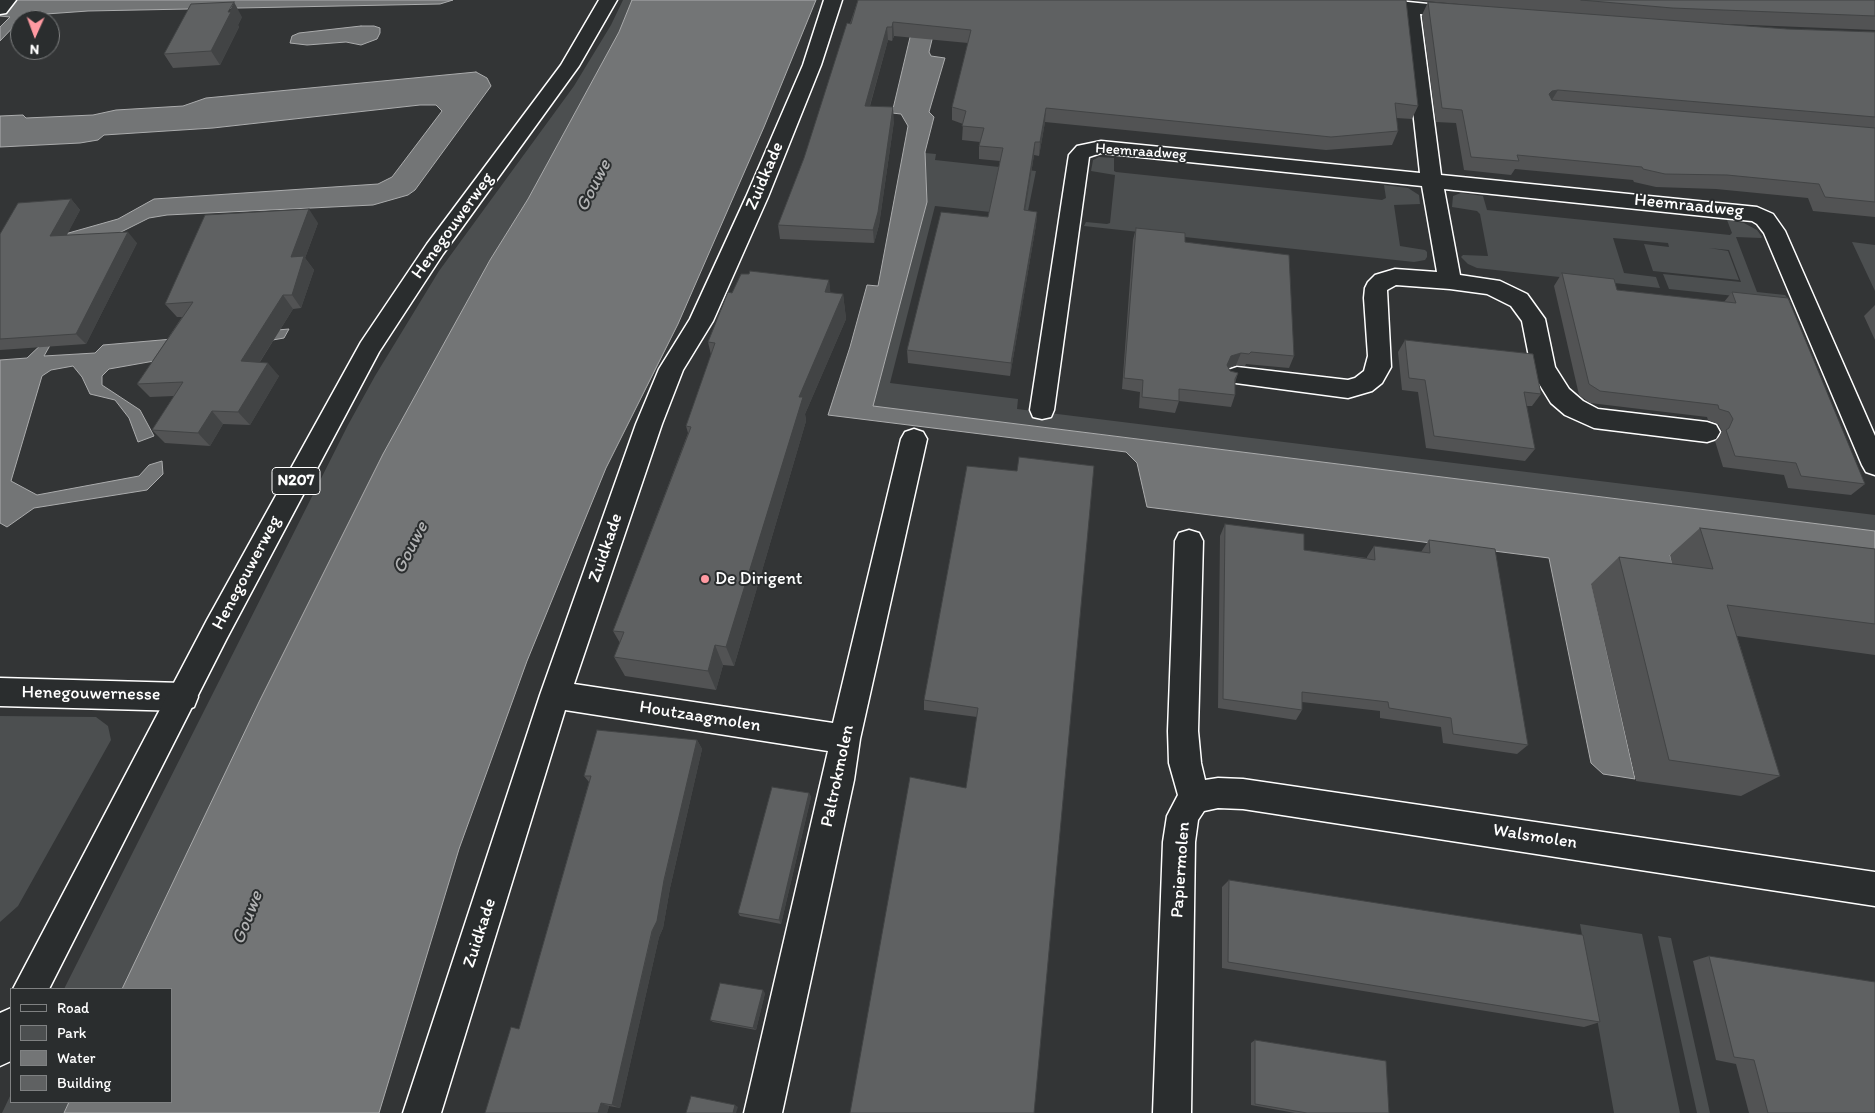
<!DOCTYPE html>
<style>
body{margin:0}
#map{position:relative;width:1875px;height:1113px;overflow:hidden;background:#333536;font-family:Itim,sans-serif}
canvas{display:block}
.legend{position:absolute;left:10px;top:988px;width:162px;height:115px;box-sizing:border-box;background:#2a2d2e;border:1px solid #7f8182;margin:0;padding:6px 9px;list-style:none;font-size:15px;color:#fff}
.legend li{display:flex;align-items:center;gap:10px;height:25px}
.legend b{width:25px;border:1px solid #7f8182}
.north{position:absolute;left:10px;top:10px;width:50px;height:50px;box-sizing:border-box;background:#2a2d2e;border:1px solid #7f8182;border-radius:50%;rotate:182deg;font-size:14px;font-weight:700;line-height:20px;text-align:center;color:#fff}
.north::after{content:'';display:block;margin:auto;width:18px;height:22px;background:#ff9aa2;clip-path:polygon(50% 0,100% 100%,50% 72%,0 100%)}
</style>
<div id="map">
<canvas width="1875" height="1113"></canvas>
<ul class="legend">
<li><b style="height:6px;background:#2a2d2e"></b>Road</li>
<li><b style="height:14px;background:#4c4f50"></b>Park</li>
<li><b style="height:14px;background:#737576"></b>Water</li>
<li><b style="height:14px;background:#5f6162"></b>Building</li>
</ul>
<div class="north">N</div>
</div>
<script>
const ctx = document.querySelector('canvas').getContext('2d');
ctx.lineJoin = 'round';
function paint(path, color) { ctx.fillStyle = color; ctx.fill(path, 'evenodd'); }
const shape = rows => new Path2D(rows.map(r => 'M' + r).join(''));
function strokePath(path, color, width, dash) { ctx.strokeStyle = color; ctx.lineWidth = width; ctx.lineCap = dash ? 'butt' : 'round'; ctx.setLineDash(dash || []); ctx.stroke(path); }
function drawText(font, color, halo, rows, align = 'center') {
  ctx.font = font + ' Itim,sans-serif'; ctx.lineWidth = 4; ctx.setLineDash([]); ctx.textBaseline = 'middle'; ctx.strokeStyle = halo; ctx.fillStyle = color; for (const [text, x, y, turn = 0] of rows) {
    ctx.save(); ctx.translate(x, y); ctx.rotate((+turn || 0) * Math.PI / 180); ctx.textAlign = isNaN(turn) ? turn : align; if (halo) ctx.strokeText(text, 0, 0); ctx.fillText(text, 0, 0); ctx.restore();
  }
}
paint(shape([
 [623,0,632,0,619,32,528,199,490,260,383,454,259,702,122,989,64,989,348,425,375,376,439,271,574,86,611,25],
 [925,153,936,154,935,160,1036,171,1027,216,935,206,890,383,1018,399,1017,409,1875,515,1875,531,873,406,927,202],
 [1099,157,1114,158,1114,171,1116,172,1382,200,1386,198,1384,185,1408,188,1419,195,1420,204,1394,205,1400,246,1425,250,1427,252,1427,257,1425,260,1414,262,1084,226,1086,222,1107,224,1110,223,1115,175,1091,171,1093,160],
 [1461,193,1483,196,1487,210,1730,235,1732,233,1727,220,1744,223,1757,230,1762,237,1761,238,1736,237,1757,292,1785,295,1791,302,1669,289,1663,274,1741,282,1729,250,1709,248,1728,251,1739,280,1653,271,1644,244,1669,247,1668,243,1613,238,1624,273,1656,277,1660,288,1477,268,1468,264,1461,257,1463,255,1488,256,1480,214,1477,211,1452,207,1453,196],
 [1852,242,1875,245,1875,291],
 [0,716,96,717,108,726,111,740,18,906,0,922],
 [1580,924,1642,934,1680,1113,1614,1113],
 [1658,936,1671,938,1710,1113,1697,1113],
 [11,1094,11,1102,69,1102,64,1113,2,1113]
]), '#4c4f50');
const water = shape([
 [0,0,453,0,440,4,88,11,32,15,22,18,0,41,0,27,10,17,0,16,0,0],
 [632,0,816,0,764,127,678,324,606,468,527,661,459,849,379,1113,64,1113,69,1102,171,1102,171,989,122,989,259,702,383,454,490,260,528,199,552,155,619,32,632,0],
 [936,23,929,52,931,56,945,58,929,112,934,117,925,152,927,202,873,406,1875,531,1875,581,1670,555,1681,596,1592,585,1635,779,1603,774,1591,763,1549,558,1147,507,1137,463,1126,452,828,415,850,347,867,285,878,286,908,126,901,114,892,113,912,29,936,23],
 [361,26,374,26,380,28,380,33,377,39,361,45,346,42,307,45,290,43,292,36,299,33,361,26],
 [476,72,487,78,491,86,415,190,408,195,373,205,167,215,149,218,115,235,106,246,44,356,95,353,103,345,289,329,284,338,109,369,102,376,102,385,140,410,154,436,138,442,129,418,115,400,90,394,82,377,73,366,51,370,42,376,11,481,37,495,139,476,149,465,162,461,163,474,147,490,34,508,7,527,0,523,0,360,27,358,46,340,58,248,65,234,118,219,154,199,378,184,392,177,442,111,436,105,420,105,213,128,104,135,98,140,80,143,0,147,0,116,23,115,26,118,93,115,116,110,183,106,206,98,476,72]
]);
paint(water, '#737576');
strokePath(water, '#abacad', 1);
const minor = shape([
 [0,0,16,0,6,13,0,14,0,0],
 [824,0,842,0,821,65,768,197,713,321,683,370,662,424,574,684,833,723,901,439,905,432,914,429,923,432,927,439,860,739,854,780,782,1113,744,1113,828,751,565,710,441,1113,403,1113,540,695,636,424,659,369,690,319,746,197,803,65,824,0],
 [1319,0,1388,0,1468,8,1471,12,1468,16,1462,17,1420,14,1441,175,1757,207,1773,214,1785,231,1875,436,1875,475,1866,472,1862,465,1764,233,1757,224,1752,221,1444,189,1460,275,1500,281,1527,294,1545,319,1555,367,1569,389,1583,401,1598,409,1707,422,1716,425,1720,432,1716,439,1707,442,1594,428,1565,415,1551,403,1538,382,1531,367,1522,321,1511,306,1487,294,1450,289,1396,285,1387,290,1391,367,1382,383,1372,391,1348,398,1228,382,1225,376,1228,370,1237,367,1348,380,1355,378,1364,371,1368,356,1364,298,1365,288,1368,282,1375,275,1395,269,1437,272,1422,186,1101,153,1089,157,1054,410,1051,417,1042,419,1033,417,1030,410,1068,161,1069,155,1077,146,1101,141,1420,173,1402,12,1328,5,1322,4,1319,0],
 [1189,530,1199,533,1203,541,1198,731,1201,763,1205,780,1218,778,1243,779,1875,872,1875,906,1243,809,1218,808,1204,811,1198,820,1195,842,1191,1113,1153,1113,1163,842,1167,816,1178,795,1169,763,1168,731,1175,541,1179,533,1189,530],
 [0,678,183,683,194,687,198,697,194,707,183,711,0,706,0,678]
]);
const primary = shape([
 [599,0,617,0,579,66,443,254,379,352,227,638,49,989,13,989,207,620,361,342,427,244,561,65,599,0],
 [11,1008,11,1061,0,1066,0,1013,11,1008]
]);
strokePath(minor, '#fff', 3);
strokePath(primary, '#fff', 3);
paint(minor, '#2a2d2e');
paint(primary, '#2a2d2e');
paint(shape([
 [858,0,1418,106,1412,119,1396,118,1398,131,1392,145,1326,150,1045,122,1039,156,1034,155,1025,211,1037,212,1036,225,1010,376,908,363,907,350,988,217,1000,161,979,159,979,146,980,142,962,140,963,124,952,120,952,107,968,43,894,36,892,41,888,40,870,106,894,121,879,225,874,243,780,239,778,225,804,158],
 [1414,0,1875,0,1875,30,1700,23,1787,29,1875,32,1875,217,1813,211,1808,198,1716,189,1656,187,1634,182,1633,180,1515,169,1511,175,1464,170,1456,123,1436,122,1422,15,1428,2,1491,7],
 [242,17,238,25,239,27,220,65,173,68,164,54],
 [71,199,80,210,66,236,137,243,86,344,0,350,0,234],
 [318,223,305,258,314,270,301,308,293,309,260,362,279,376,250,425,223,424,210,446,165,443,152,430,174,396,150,397,137,384,182,317,177,317,165,304],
 [1136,228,1185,242,1294,356,1289,368,1246,364,1245,366,1236,365,1229,368,1230,371,1238,373,1235,383,1235,395,1231,407,1179,401,1175,413,1139,408,1140,392,1122,389,1133,240],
 [1562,273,1617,290,1724,302,1732,292,1865,484,1851,495,1788,488,1784,475,1723,467,1715,441,1719,437,1722,431,1718,424,1708,420,1707,417,1590,403,1579,395,1554,286],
 [829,280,830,293,843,294,846,319,805,414,806,421,734,666,723,665,716,690,625,676,614,657,620,643,613,631,688,433,686,426,711,355,708,342,732,293],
 [1875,305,1875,340,1864,316],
 [1405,340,1541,394,1532,406,1526,406,1535,449,1525,461,1426,448,1418,392,1402,390,1398,352],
 [967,466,1034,1113,966,788,977,717,924,710,924,700],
 [1225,524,1304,550,1367,558,1367,557,1374,546,1421,552,1429,540,1528,745,1517,754,1443,743,1441,727,1380,718,1380,711,1302,702,1302,710,1296,720,1218,708,1220,536],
 [1700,528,1875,549,1875,655,1737,636,1780,776,1741,796,1636,781,1591,584,1619,557,1672,564,1670,555],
 [697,740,702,749,670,888,663,928,659,937,620,1108,609,1106,607,1113,485,1113,519,1029,589,782,584,776],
 [809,793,811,797,781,924,740,916,738,913],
 [1229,880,1600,1022,1584,1027,1222,968,1222,887],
 [1709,956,1875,1113,1749,1113,1736,1064,1716,1060,1693,961],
 [765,993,756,1030,713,1022,710,1020],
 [1255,1040,1389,1113,1295,1113,1251,1105,1251,1043]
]), '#525354');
paint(shape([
 [234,2,242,17,238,25,239,27,220,65,211,51],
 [893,22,894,36,892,41,892,27],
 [887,27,888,40,866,119,865,106],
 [1558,90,1550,103,1549,94,1552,91],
 [893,107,894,121,879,225,874,243,873,230],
 [1046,108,1045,122,1039,156,1040,142],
 [1035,142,1034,155,1023,224,1024,210],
 [71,199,80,210,60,248,50,236],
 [309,209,318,223,305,258,314,270,301,308,292,295,291,257],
 [1037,212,1036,225,1010,376,1011,363],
 [128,232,137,243,86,344,76,334],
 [829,280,832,305,825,292],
 [843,294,846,319,805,414,806,421,734,666,726,647,799,397],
 [283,295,293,309,252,374,241,361],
 [1241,353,1236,365,1227,368,1227,365,1231,356],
 [268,363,279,376,250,425,238,412],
 [212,411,223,424,210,446,198,433],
 [715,645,723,665,716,690,708,671],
 [697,740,702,749,670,888,663,928,659,937,620,1108,612,1105],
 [809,793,811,797,781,924,779,920],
 [763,990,765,993,756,1030,753,1028],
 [601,1103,609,1106,607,1113,598,1113],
 [735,1105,738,1107,736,1113,733,1113]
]), '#424445');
const building = shape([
 [858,0,1406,0,1418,106,1395,103,1398,131,1331,137,1046,108,1040,142,1035,142,1024,210,1037,212,1011,363,907,350,941,212,988,217,1003,148,979,146,984,128,962,126,966,111,952,107,971,30,893,22,892,27,887,27,865,106,893,107,878,212,873,230,778,225,804,158,847,23,851,24,858,0],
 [1581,0,1875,0,1875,16,1672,8,1581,0],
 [234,2,228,12,231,12,211,51,164,54,191,4,234,2],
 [1428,2,1787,29,1875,32,1875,117,1558,90,1552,91,1549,94,1552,100,1875,128,1875,202,1825,197,1819,184,1727,175,1665,174,1643,169,1642,167,1517,155,1519,161,1471,157,1462,110,1442,108,1428,2],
 [71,199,50,236,128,232,76,334,0,339,0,234,18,203,71,199],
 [309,209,291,257,304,256,292,295,283,295,241,361,268,363,238,412,212,411,198,433,152,430,183,382,137,384,193,302,165,304,205,215,309,209],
 [1136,228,1185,233,1185,242,1289,255,1294,356,1251,352,1249,354,1241,353,1231,356,1227,365,1230,371,1238,373,1235,379,1235,395,1179,389,1179,401,1142,397,1143,380,1124,378,1136,228],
 [750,271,829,280,825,292,843,294,799,397,803,397,726,647,715,645,708,671,614,657,624,632,613,631,691,427,686,426,715,343,708,342,728,292,732,293,741,274,749,274,750,271],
 [1562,273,1614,279,1617,290,1736,303,1732,292,1788,298,1865,484,1801,476,1796,463,1735,456,1726,430,1729,428,1733,419,1729,412,1719,409,1718,405,1600,391,1589,384,1562,273],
 [1405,340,1533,354,1541,394,1524,392,1535,449,1434,436,1425,380,1409,378,1405,340],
 [1019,457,1094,466,1034,1113,850,1113,910,777,966,788,978,708,924,700,967,466,1017,471,1019,457],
 [1225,524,1304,534,1304,550,1375,560,1374,546,1430,553,1429,540,1495,549,1528,745,1453,734,1451,718,1389,708,1388,702,1302,692,1302,710,1223,699,1225,524],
 [1700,528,1875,549,1875,624,1727,605,1780,776,1669,760,1619,557,1713,569,1700,528],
 [597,730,697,740,664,880,657,921,652,931,612,1105,601,1103,598,1113,485,1113,511,1027,519,1029,591,776,584,776,597,730],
 [772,787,809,793,779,920,738,913,772,787],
 [1229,880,1583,935,1600,1022,1228,962,1229,880],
 [1709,956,1875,982,1875,1113,1768,1113,1754,1060,1734,1057,1709,956],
 [720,983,763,990,753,1028,710,1020,720,983],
 [1255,1040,1386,1061,1389,1113,1307,1113,1255,1104,1255,1040],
 [691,1096,735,1105,733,1113,686,1113,691,1096]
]);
paint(building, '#5f6162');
strokePath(building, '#424445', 1);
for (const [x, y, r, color] of [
 [705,579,5,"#ff9aa2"]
]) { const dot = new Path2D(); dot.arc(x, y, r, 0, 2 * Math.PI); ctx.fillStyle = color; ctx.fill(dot); strokePath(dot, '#2a2d2e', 2); }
drawText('15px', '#fff', '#2a2d2e', [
 ["Heemraadweg",1141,152,4]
]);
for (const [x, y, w] of [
 [296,481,48]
]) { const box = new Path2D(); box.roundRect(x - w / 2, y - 13.5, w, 27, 4); ctx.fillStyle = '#2a2d2e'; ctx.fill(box); strokePath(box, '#fff', 1); }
drawText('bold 16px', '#fff', null, [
 ["N207",296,481]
]);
drawText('18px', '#fff', '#2a2d2e', [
 ["Zuidkade",765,176,-67],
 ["Heemraadweg",1689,206,6],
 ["Henegouwerweg",453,226,-54],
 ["Zuidkade",606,548,-71],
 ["Henegouwerweg",247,573,-62],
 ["Henegouwernesse",91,694,1],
 ["Houtzaagmolen",700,717,9],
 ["Paltrokmolen",838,776,-78],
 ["Walsmolen",1535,837,9],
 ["Papiermolen",1181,870,-86],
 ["Zuidkade",480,933,-72]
]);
drawText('18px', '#fff', '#2a2d2e', [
 ["De Dirigent",715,579]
], 'left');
drawText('italic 19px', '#b2b3b4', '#2a2d2e', [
 ["Gouwe",594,186,-63],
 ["Gouwe",411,548,-63],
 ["Gouwe",248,918,-69]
]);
</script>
